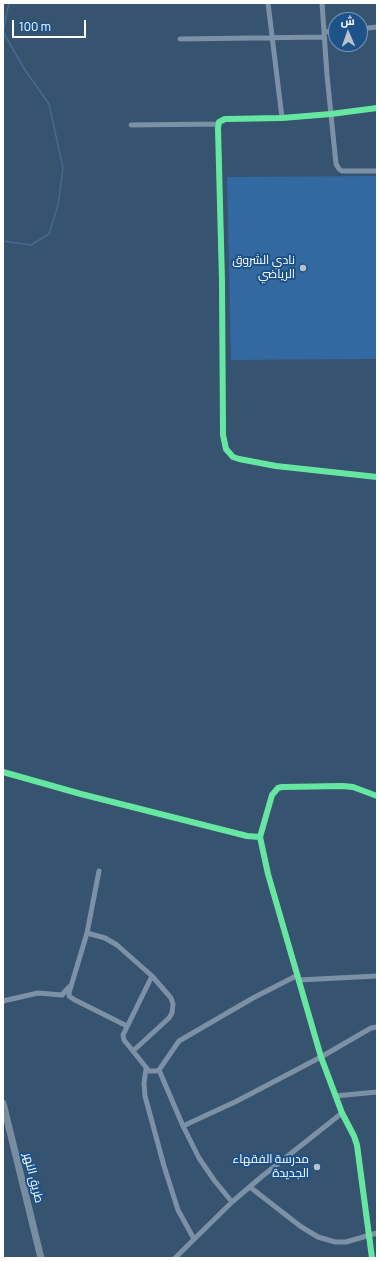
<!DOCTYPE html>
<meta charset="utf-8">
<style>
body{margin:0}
#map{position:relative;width:380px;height:1261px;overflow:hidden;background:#365370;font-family:Manrope,Cairo,sans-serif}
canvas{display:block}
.frame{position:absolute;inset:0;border:4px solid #fff;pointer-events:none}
.north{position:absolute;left:328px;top:12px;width:40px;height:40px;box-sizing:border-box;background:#1e5389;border:1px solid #7898b8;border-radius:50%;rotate:358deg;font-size:11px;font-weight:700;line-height:16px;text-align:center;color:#fff}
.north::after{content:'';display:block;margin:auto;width:14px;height:18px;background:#b9c3cd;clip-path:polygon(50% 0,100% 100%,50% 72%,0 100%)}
.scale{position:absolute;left:12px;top:20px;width:74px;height:18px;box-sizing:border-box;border:2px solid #fff;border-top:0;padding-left:5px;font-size:12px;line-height:14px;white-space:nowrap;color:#fff;-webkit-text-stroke:3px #1e5389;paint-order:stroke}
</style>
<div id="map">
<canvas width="380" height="1261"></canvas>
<div class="frame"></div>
<div class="north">ش</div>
<div class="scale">100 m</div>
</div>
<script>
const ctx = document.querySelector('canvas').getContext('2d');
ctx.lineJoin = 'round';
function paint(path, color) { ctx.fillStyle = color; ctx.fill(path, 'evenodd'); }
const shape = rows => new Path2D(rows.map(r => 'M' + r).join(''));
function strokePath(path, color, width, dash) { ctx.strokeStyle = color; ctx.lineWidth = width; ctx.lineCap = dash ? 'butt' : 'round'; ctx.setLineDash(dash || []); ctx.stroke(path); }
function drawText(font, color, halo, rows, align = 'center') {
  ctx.font = font + ' Manrope,Cairo,sans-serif'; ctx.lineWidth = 4; ctx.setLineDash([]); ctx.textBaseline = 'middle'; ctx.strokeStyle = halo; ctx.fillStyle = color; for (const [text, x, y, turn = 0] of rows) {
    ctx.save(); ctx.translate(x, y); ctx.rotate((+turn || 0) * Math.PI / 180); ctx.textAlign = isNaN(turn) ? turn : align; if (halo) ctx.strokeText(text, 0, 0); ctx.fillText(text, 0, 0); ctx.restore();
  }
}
paint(shape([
 [377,176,377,359,231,360,227,177]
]), '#3269a0');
strokePath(shape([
 [3,31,9,3],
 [3,32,25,70,49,104,63,168,58,205,49,234,31,245,3,241]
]), '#456b91', 1.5);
strokePath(shape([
 [268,3,282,118],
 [322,3,327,75,336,164,339,169,342,171,377,171],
 [360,29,377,27],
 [324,32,336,31],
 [180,39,324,37],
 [377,108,331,114,282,118,225,119,219,122,218,128,222,281,223,435,226,449,233,457,239,459,276,466,377,477],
 [131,125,218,124],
 [3,772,81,794,247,836,260,837,272,795,278,788,282,787,343,786,353,787,377,796],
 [260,837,268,874,321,1057,342,1113,354,1136,357,1145,372,1258],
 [99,871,87,933,69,993,69,996,75,1000,127,1026],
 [87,933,105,938,117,945,152,976,123,1035,124,1040,149,1071,156,1071,159,1070,179,1041,253,998,298,975],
 [299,980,377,976],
 [3,1001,38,993,62,995,69,987],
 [133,1051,169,1018,172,1013,173,1004,171,998,152,976],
 [146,1069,144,1083,145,1096,164,1166,178,1210,194,1239],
 [159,1070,183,1126,199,1158,214,1180,232,1202],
 [335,1096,377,1092],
 [183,1126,237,1101,321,1057,371,1028,377,1027],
 [250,1187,300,1226,318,1237,335,1242,346,1242,377,1233],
 [175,1258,232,1202,260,1178,342,1113]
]), '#7d91a6', 5);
strokePath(shape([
 [3,1103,41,1258]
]), '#798da1', 7);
strokePath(shape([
 [377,108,331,114,282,118,225,119,219,122,218,128,222,281,223,435,226,449,233,457,239,459,276,466,377,477],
 [3,772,81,794,247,836,260,837,272,795,278,788,282,787,343,786,353,787,377,796],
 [260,837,268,874,321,1057,342,1113,354,1136,357,1145,372,1258]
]), '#66e7a1', 6);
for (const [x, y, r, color] of [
 [303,268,4,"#b9c3cd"],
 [317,1167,4,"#b9c3cd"]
]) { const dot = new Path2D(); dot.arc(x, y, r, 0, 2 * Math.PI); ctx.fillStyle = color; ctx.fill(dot); strokePath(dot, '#1e5389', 1.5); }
drawText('12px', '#fff', '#1e5389', [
 ["نادي الشروق",295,261],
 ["الرياضي",295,275],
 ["مدرسة الفقهاء",309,1160],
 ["الجديدة",309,1174]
], 'right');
drawText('12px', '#fff', '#1e5389', [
 ["طريق النهر",33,1178,76]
]);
</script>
